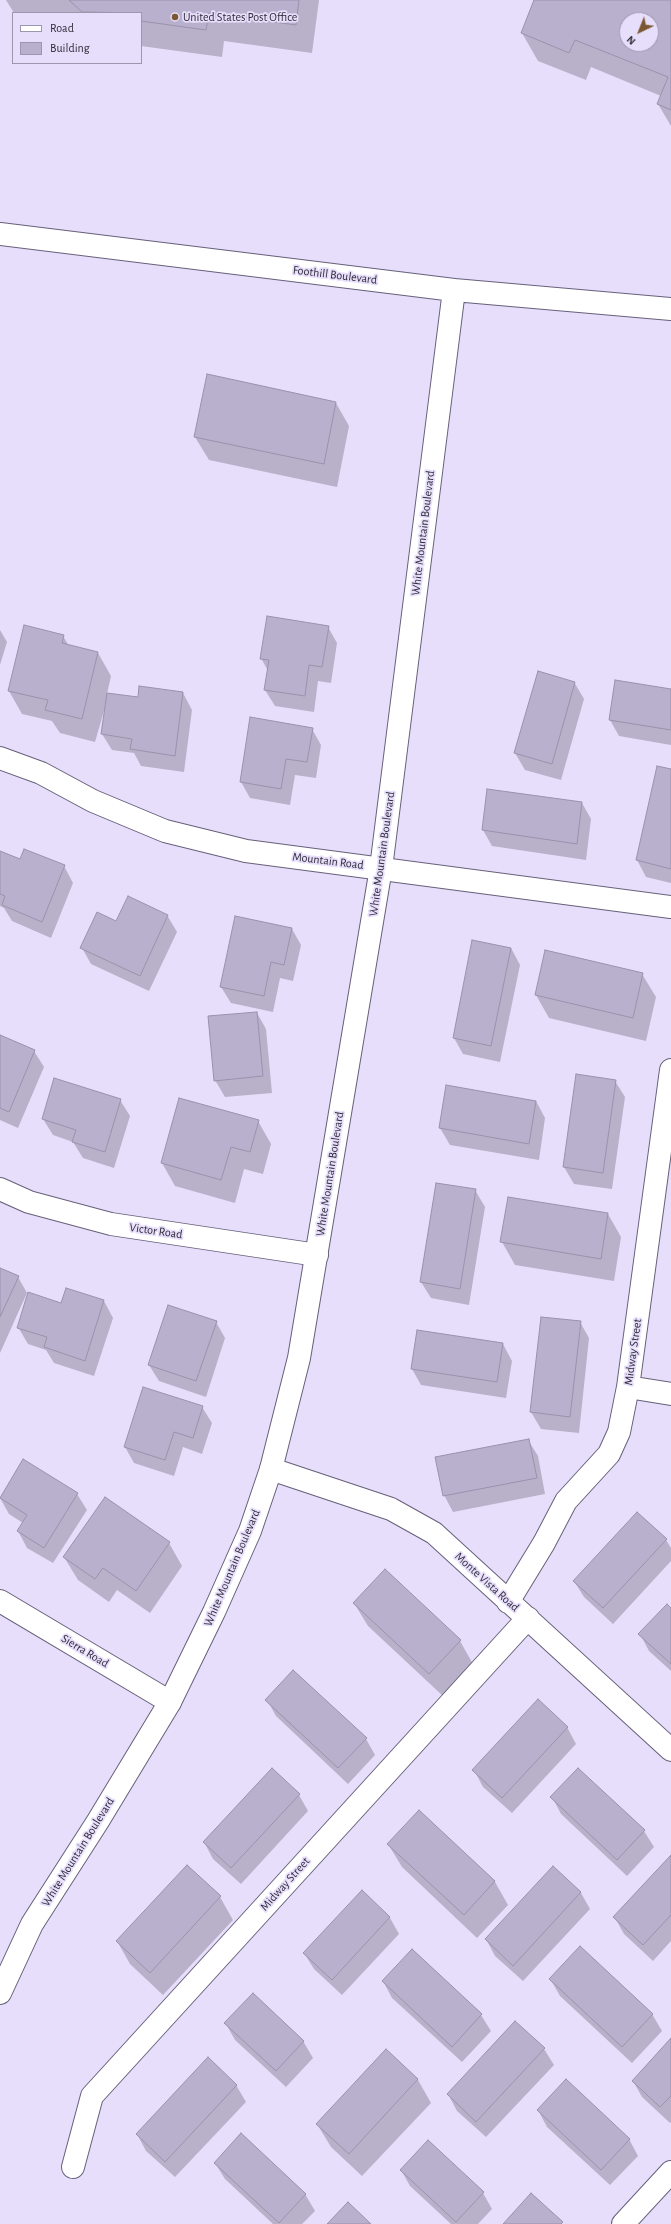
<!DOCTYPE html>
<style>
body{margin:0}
#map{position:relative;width:671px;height:2224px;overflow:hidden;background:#e7defc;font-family:"Alegreya Sans",sans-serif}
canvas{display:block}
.legend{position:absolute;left:12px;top:12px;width:130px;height:52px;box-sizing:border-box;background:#e7defc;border:1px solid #9d97ad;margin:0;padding:5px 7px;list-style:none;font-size:12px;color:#2f2c37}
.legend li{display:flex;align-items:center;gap:8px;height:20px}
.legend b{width:20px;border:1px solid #9d97ad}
.north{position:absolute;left:619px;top:12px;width:40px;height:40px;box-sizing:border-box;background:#e7defc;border:1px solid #9d97ad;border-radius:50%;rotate:223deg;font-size:11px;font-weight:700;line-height:16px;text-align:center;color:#2f2c37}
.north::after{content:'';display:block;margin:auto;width:14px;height:18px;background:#7a5730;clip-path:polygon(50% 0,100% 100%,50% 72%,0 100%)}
</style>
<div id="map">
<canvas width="671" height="2224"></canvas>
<ul class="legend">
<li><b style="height:5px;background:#fff"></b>Road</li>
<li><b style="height:11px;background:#b8b0cc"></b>Building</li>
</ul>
<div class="north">N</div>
</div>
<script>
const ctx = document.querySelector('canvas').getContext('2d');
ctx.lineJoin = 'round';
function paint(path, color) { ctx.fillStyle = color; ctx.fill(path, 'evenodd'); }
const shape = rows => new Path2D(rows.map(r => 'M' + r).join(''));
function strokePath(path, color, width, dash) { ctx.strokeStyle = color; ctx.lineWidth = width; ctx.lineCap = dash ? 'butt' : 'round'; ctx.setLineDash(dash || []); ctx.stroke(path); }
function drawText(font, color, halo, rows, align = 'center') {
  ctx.font = font + ' "Alegreya Sans",sans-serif'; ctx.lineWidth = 3.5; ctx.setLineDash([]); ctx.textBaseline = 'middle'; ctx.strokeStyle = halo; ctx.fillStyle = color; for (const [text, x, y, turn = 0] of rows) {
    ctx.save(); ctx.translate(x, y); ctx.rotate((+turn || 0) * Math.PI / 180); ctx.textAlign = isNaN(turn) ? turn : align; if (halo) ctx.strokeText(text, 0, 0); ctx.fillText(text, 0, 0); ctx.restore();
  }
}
paint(shape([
 [6,0,319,0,312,53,224,41,222,57,141,46,141,13,14,13],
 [536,0,671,0,671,126,658,104,661,96,591,67,586,80,538,61,522,33],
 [627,20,651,20,651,44,627,44],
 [336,403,349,426,337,487,209,460,195,437],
 [328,627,337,643,331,683,318,681,314,712,275,706,265,690,268,671,261,658],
 [0,630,7,642,0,665],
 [63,636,69,646,98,653,111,676,107,694,139,698,183,693,192,710,184,772,141,766,134,753,112,750,102,734,108,697,95,742,60,733,52,721,22,714,9,691],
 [574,682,584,699,561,780,525,770,515,753],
 [671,690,671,745,619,736,610,720],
 [312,729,321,745,316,778,295,775,290,805,250,798,241,782],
 [658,768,671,771,671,883,646,877,637,860],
 [582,803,591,819,586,860,492,846,483,830],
 [0,852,21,860,64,866,73,883,51,938,12,921,4,908,0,906],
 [167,915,177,932,149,991,91,964,82,948],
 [292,929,301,945,293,981,280,978,273,1012,231,1003,221,987],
 [511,948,520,965,500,1062,463,1054,454,1038],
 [546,951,642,974,656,997,646,1041,549,1018,536,995],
 [257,1013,266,1029,272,1093,225,1097,215,1080],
 [0,1036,34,1051,44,1067,18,1128,0,1120],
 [577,1076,615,1081,625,1097,612,1189,574,1184,564,1167],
 [447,1086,536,1101,545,1118,539,1160,450,1145,440,1128],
 [120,1100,130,1116,114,1168,83,1158,73,1142,53,1135,43,1119],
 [258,1121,271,1144,263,1174,244,1169,235,1203,175,1186,162,1163],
 [475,1190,485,1207,469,1305,431,1298,421,1282],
 [608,1214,621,1237,614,1281,515,1265,502,1242],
 [0,1269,18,1277,27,1293,0,1353],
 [67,1289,104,1301,113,1318,94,1376,54,1363,46,1350,28,1344,18,1327,62,1304],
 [216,1322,225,1338,206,1397,159,1381,149,1365],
 [580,1322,589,1338,579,1433,541,1429,531,1412],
 [503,1344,512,1361,506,1398,421,1385,412,1369],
 [202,1407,212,1423,202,1454,183,1447,174,1476,134,1463,125,1447],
 [528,1440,538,1456,545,1494,453,1512,444,1495],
 [23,1460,77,1494,87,1510,53,1563,27,1548,18,1531,23,1523,9,1514,0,1498],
 [638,1513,666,1540,671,1548,671,1561,613,1624,584,1597,574,1581],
 [169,1543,182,1566,150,1613,117,1590,109,1602,78,1580,64,1557],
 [354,1603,460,1641,473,1664,443,1696,368,1626],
 [671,1609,671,1671,649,1651,640,1634],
 [267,1700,366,1739,375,1755,348,1784,276,1716],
 [567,1727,576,1744,512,1813,483,1787,474,1770],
 [578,1769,644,1831,654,1847,627,1876,561,1814,552,1797],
 [299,1795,308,1811,241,1884,213,1859,204,1842],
 [419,1811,495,1882,508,1905,477,1938,402,1867,388,1844],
 [671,1857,671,1941,653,1961,624,1934,615,1918],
 [553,1867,581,1893,590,1909,523,1981,495,1956,486,1939],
 [362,1892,390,1918,399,1934,342,1995,314,1969,304,1953],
 [220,1897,233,1920,163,1995,130,1964,117,1941],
 [412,1950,481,2015,491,2031,462,2062,392,1998,383,1981],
 [551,1980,652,2014,662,2031,632,2063,560,1996],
 [515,2022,544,2049,554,2065,486,2137,457,2111,448,2094],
 [226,2024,303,2041,313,2058,286,2087,235,2040],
 [671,2040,671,2122,670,2123,642,2097,633,2081],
 [386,2050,418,2080,431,2103,362,2176,331,2147,317,2124],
 [236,2085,246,2102,175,2177,146,2151,137,2134],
 [538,2110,629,2139,638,2156,610,2185,547,2127],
 [215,2163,305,2194,315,2211,302,2224,273,2224,225,2179],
 [401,2170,483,2193,492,2209,478,2224,451,2224,410,2186]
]), '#0003');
const building = shape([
 [69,0,299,0,296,25,209,13,206,30,141,21,141,13,82,12,69,0],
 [534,0,671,0,671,110,657,104,668,77,575,40,569,53,521,33,534,0],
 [627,20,651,20,651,44,627,44,627,20],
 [207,374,336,402,324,464,194,437,207,374],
 [267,616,329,626,322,667,309,665,305,696,264,690,269,660,260,659,267,616],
 [24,625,64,635,62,643,98,652,82,719,45,710,48,700,8,691,24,625],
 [538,671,575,682,552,764,514,753,538,671],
 [615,680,671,689,671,730,609,720,615,680],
 [139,686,183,692,175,756,130,749,132,739,101,734,107,693,138,697,139,686],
 [250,717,313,728,307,762,286,759,281,789,240,782,250,717],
 [657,766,671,769,671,869,636,860,657,766],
 [487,789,582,802,577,844,482,830,487,789],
 [24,849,65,865,42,922,2,905,5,896,0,894,0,851,20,859,24,849],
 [128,896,168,915,140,976,80,948,97,912,116,921,128,896],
 [235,916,292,928,284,965,271,962,264,996,220,987,235,916],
 [472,940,511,948,491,1046,453,1038,472,940],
 [545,950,643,973,633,1018,535,995,545,950],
 [257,1012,263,1076,214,1081,208,1016,257,1012],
 [0,1035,35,1050,9,1112,0,1108,0,1035],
 [576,1074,616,1080,603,1173,563,1167,576,1074],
 [54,1078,121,1099,105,1152,72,1142,76,1130,42,1119,54,1078],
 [446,1085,536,1101,529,1144,439,1128,446,1085],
 [179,1098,259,1120,250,1152,231,1147,221,1180,161,1163,179,1098],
 [436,1183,476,1189,460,1289,420,1282,436,1183],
 [508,1197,608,1213,601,1259,500,1242,508,1197],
 [0,1268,19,1276,0,1317,0,1268],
 [66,1288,104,1300,85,1361,44,1347,47,1337,17,1328,28,1292,61,1303,66,1288],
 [168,1305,217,1321,196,1381,148,1365,168,1305],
 [541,1317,581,1321,570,1417,530,1412,541,1317],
 [417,1330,503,1343,497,1382,411,1369,417,1330],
 [143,1387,203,1406,193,1438,174,1432,165,1460,124,1447,143,1387],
 [529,1439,537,1478,443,1496,435,1457,529,1439],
 [23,1459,78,1493,44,1548,17,1531,27,1515,0,1498,23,1459],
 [105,1497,170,1542,136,1591,103,1568,95,1579,63,1557,105,1497],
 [637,1512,667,1539,603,1608,573,1581,637,1512],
 [385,1569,461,1640,429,1674,353,1603,385,1569],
 [667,1604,671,1608,671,1664,638,1634,667,1604],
 [293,1670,367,1738,338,1768,265,1700,293,1670],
 [538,1699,568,1727,502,1798,472,1770,538,1699],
 [272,1768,300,1794,231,1868,203,1842,272,1768],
 [578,1768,645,1830,617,1860,550,1797,578,1768],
 [419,1810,495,1881,464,1915,387,1844,419,1810],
 [671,1855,671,1915,643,1945,613,1917,671,1855],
 [187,1865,221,1896,150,1973,116,1941,187,1865],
 [553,1866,581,1892,513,1966,485,1939,553,1866],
 [362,1890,390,1917,332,1980,303,1953,362,1890],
 [580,1946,653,2014,622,2047,549,1979,580,1946],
 [412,1949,482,2014,452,2047,382,1981,412,1949],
 [253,1993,304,2041,276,2071,224,2023,253,1993],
 [515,2021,545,2048,476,2122,447,2094,515,2021],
 [671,2038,671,2096,660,2107,632,2081,671,2038],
 [386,2049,418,2079,349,2154,316,2124,386,2049],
 [208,2057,237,2085,165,2162,136,2134,208,2057],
 [566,2079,630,2139,601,2170,537,2110,566,2079],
 [241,2133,306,2194,279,2223,214,2163,241,2133],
 [428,2140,484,2192,456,2222,400,2170,428,2140],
 [531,2193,563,2222,561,2224,503,2224,531,2193],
 [348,2202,371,2224,327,2224,348,2202]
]);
paint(building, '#b8b0cc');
strokePath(building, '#9a91ad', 1);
const street = shape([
 [0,758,41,773,93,801,165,831,246,851,671,907],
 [0,1189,29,1202,111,1224,317,1255],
 [628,1387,671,1394],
 [271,1469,391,1509,434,1533,671,1750],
 [0,1601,170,1702],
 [508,1602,544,1543,566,1501,609,1454,619,1432,628,1387,671,1070],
 [73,2167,92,2096,528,1618],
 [623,2224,671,2172]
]);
const secondary = shape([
 [0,234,454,290,671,309],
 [0,1993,32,1924,98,1821,170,1702,214,1612,250,1531,271,1469,299,1358,381,868,454,290]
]);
strokePath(street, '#676079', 24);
strokePath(secondary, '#676079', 24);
strokePath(street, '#fff', 22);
strokePath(secondary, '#fff', 22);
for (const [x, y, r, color] of [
 [175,17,4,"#7a5730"]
]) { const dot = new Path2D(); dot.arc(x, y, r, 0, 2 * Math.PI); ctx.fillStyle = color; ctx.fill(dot); strokePath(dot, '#e7defc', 1.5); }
drawText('12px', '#2f2c37', '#e7defc', [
 ["United States Post Office",183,17]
], 'left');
drawText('12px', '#2f2c37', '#e7defc', [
 ["Foothill Boulevard",335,275,7],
 ["White Mountain Boulevard",423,533,-83],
 ["White Mountain Boulevard",382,854,-82],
 ["Mountain Road",328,861,7],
 ["White Mountain Boulevard",330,1174,-81],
 ["Victor Road",156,1231,8],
 ["Midway Street",633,1352,-82],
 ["White Mountain Boulevard",232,1568,-67],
 ["Monte Vista Road",487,1582,42],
 ["Sierra Road",85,1651,31],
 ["White Mountain Boulevard",78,1852,-58],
 ["Midway Street",285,1884,-48]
]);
</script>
